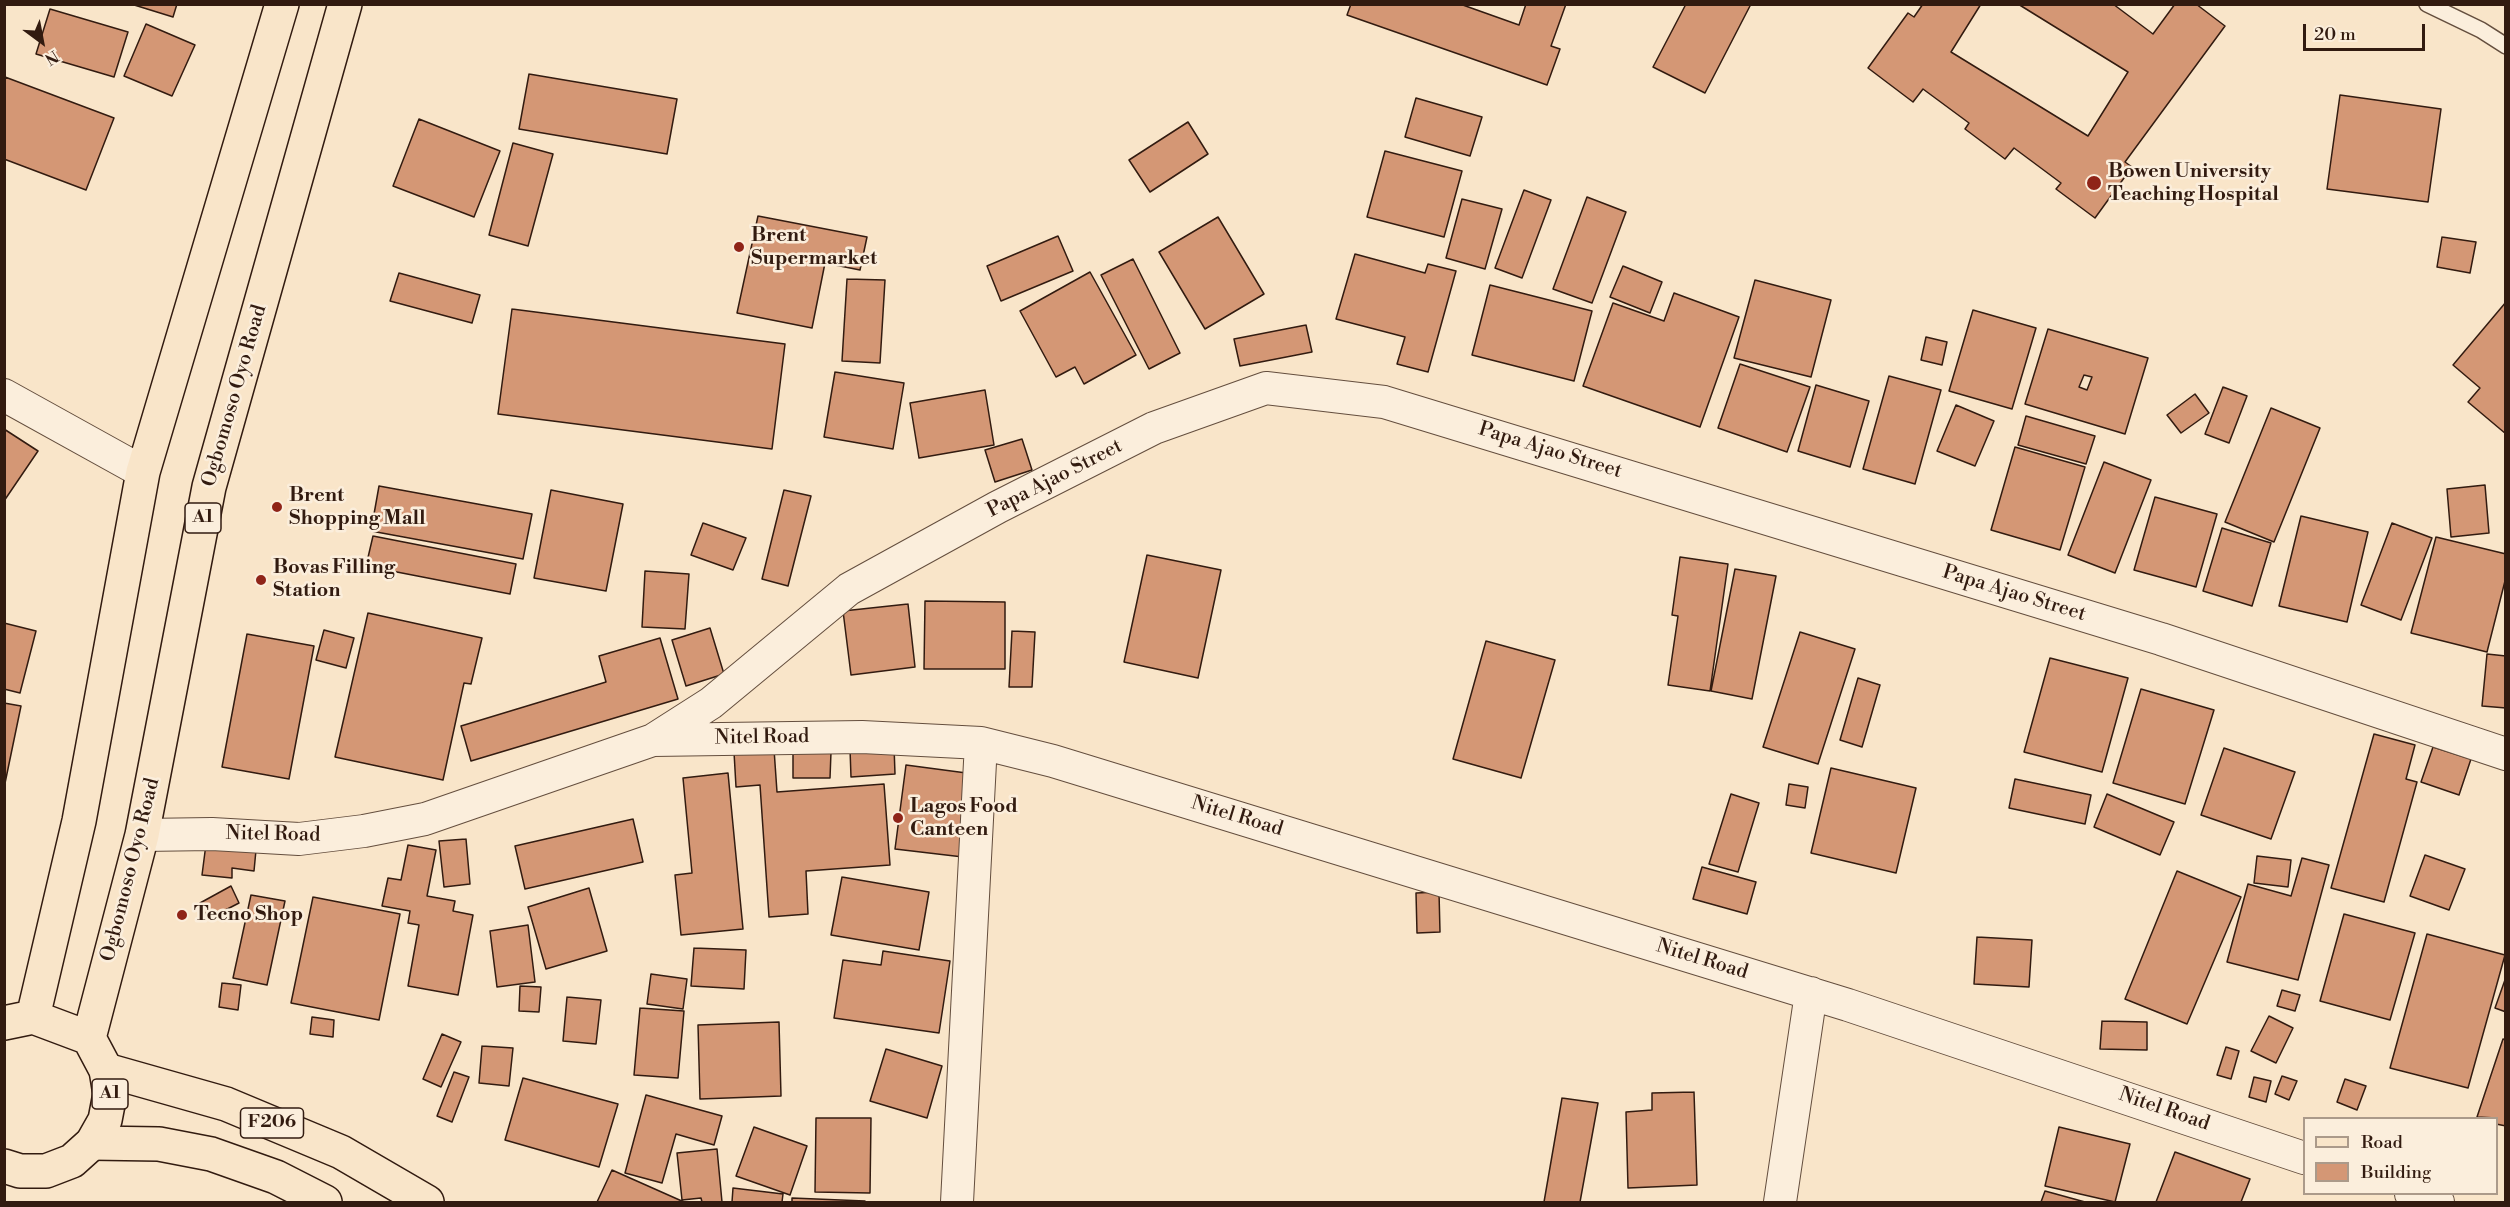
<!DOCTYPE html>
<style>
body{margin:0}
#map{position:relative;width:2510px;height:1207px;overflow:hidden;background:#f9e5c9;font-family:"Libre Bodoni",serif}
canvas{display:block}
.frame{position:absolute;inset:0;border:6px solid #321b10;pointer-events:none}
.legend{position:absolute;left:2303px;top:1117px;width:195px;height:78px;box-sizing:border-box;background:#fbeedc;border:2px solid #ab9a8a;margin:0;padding:8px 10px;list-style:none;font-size:18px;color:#321b10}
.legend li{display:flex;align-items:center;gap:12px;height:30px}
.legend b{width:30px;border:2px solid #ab9a8a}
.north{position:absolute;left:12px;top:12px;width:60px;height:60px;-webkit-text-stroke:4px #fbeedc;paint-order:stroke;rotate:148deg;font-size:16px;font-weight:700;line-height:24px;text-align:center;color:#321b10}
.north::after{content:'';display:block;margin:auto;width:21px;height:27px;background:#321b10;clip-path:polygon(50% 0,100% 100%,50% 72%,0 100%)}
.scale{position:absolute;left:2303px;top:24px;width:122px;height:27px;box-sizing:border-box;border:3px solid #321b10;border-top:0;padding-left:8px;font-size:18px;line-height:21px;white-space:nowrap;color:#321b10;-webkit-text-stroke:4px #fbeedc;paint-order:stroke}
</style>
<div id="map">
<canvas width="2510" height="1207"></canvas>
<div class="frame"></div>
<ul class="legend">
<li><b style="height:8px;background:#f9e5c9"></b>Road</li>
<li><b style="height:16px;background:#d49775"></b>Building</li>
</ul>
<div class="north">N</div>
<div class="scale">20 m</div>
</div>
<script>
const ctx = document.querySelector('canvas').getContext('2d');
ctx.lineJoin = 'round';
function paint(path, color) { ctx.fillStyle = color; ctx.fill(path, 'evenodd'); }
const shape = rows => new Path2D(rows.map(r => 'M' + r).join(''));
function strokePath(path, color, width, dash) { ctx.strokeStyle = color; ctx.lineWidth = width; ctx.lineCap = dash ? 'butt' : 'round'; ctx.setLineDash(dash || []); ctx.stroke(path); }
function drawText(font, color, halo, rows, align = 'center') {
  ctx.font = font + ' "Libre Bodoni",serif'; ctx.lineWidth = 5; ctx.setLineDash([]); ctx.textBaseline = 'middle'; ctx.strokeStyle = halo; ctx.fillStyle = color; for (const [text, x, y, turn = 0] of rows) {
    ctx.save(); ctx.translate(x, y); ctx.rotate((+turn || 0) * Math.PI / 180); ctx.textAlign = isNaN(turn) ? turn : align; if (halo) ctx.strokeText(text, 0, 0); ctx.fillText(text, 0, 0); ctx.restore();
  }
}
const building = shape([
 [131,4,177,4,173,17,131,4],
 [1351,4,1460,4,1519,25,1526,4,1566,4,1551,46,1560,49,1547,85,1347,15,1351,4],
 [1686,4,1751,4,1705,93,1653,67,1686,4],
 [1923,4,1981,4,1951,52,2088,136,2128,72,2018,4,2113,4,2153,34,2175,4,2196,4,2225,26,2125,162,2132,167,2095,218,2056,189,2061,183,2014,148,2005,159,1965,129,1969,123,1923,89,1913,102,1868,68,1908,13,1914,17,1923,4],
 [50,9,128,32,114,77,36,54,50,9],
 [146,24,195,45,172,96,124,76,146,24],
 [529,74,677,99,667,154,519,129,529,74],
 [5,77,114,118,86,190,4,159,5,77],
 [2340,95,2441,109,2428,202,2327,189,2340,95],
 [1416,98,1482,117,1470,156,1405,137,1416,98],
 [419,119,500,151,474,217,393,186,419,119],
 [1188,122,1208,154,1150,192,1129,160,1188,122],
 [513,143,553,154,528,246,489,235,513,143],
 [1385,151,1462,171,1444,237,1367,217,1385,151],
 [1524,190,1551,200,1522,278,1495,268,1524,190],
 [1587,197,1626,212,1592,303,1553,289,1587,197],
 [1462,199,1502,209,1485,269,1446,258,1462,199],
 [758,216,867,237,860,270,825,263,812,328,737,313,758,216],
 [1218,217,1264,294,1205,329,1159,252,1218,217],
 [1058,236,1073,271,1001,301,987,266,1058,236],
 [2442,237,2476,242,2470,273,2437,267,2442,237],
 [1355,254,1425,273,1428,264,1456,271,1428,372,1397,364,1405,337,1336,319,1355,254],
 [1133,259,1180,353,1149,369,1101,275,1133,259],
 [1623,266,1662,282,1650,313,1610,297,1623,266],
 [1090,272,1136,355,1084,384,1075,367,1056,377,1020,311,1090,272],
 [399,273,480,295,472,323,390,301,399,273],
 [847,279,885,280,880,363,842,361,847,279],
 [1755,280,1831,300,1811,377,1734,358,1755,280],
 [1490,285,1592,311,1574,381,1472,355,1490,285],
 [1674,293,1739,317,1700,427,1583,386,1613,303,1664,321,1674,293],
 [2506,302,2506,434,2468,402,2480,388,2453,365,2506,302],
 [512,309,785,344,772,449,498,414,512,309],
 [1973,310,2036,328,2012,409,1949,391,1973,310],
 [1306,325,1312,352,1240,366,1234,339,1306,325],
 [2048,329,2148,358,2125,434,2025,404,2048,329],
 [2084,375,2092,377,2087,390,2079,387,2084,375],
 [1926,337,1947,342,1942,365,1921,360,1926,337],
 [1740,364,1810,387,1787,452,1718,428,1740,364],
 [835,372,904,383,893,449,824,437,835,372],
 [1889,376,1941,390,1915,484,1863,469,1889,376],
 [1816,385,1869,401,1850,467,1798,451,1816,385],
 [2223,387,2247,396,2229,443,2205,434,2223,387],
 [985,390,994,445,919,458,910,403,985,390],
 [2195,394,2209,413,2181,433,2167,415,2195,394],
 [1956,405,1994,421,1975,466,1937,451,1956,405],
 [2271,408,2320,428,2274,542,2225,522,2271,408],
 [2026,416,2095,436,2086,464,2018,445,2026,416],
 [4,429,38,451,4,501,4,429],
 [1022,439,1032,470,995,482,985,450,1022,439],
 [2015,447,2085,467,2060,550,1991,530,2015,447],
 [2104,462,2151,480,2115,573,2068,555,2104,462],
 [2485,485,2489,533,2451,537,2447,489,2485,485],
 [379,486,532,514,523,559,371,531,379,486],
 [551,490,623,504,606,591,534,578,551,490],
 [784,490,811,496,788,586,762,579,784,490],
 [2155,497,2217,514,2196,587,2134,570,2155,497],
 [2301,516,2368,532,2347,622,2279,606,2301,516],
 [703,523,746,538,733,570,691,555,703,523],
 [2392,523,2432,538,2401,620,2361,605,2392,523],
 [2222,528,2271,543,2252,606,2203,591,2222,528],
 [373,536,516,564,510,594,366,566,373,536],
 [2436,537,2506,554,2506,577,2487,652,2411,633,2436,537],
 [1147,555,1221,570,1198,678,1124,662,1147,555],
 [1680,557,1728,564,1710,691,1668,685,1678,616,1672,615,1680,557],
 [1735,569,1776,576,1752,699,1711,691,1735,569],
 [645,571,689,574,685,629,642,627,645,571],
 [925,601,1005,602,1005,669,924,669,925,601],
 [908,604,915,667,851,675,843,611,908,604],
 [368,613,482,638,471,684,464,683,443,780,335,757,368,613],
 [4,623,36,631,20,693,4,689,4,623],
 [710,628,724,674,686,686,672,640,710,628],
 [324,630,354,638,346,668,316,660,324,630],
 [1012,631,1035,632,1032,687,1009,687,1012,631],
 [1800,632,1855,649,1818,764,1763,747,1800,632],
 [247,634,314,646,289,779,222,767,247,634],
 [660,638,678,699,471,761,461,726,606,682,599,656,660,638],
 [1486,641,1555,660,1521,778,1453,759,1486,641],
 [2487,654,2506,656,2506,708,2482,706,2487,654],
 [2050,658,2128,678,2102,772,2024,752,2050,658],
 [1858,678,1880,685,1862,747,1840,740,1858,678],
 [2141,689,2214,710,2185,804,2113,783,2141,689],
 [4,703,21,706,4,788,4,703],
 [2374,734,2415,745,2406,779,2417,782,2384,902,2331,888,2374,734],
 [894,746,895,774,851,777,850,749,894,746],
 [2433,747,2471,759,2459,795,2421,782,2433,747],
 [2224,748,2295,772,2271,839,2201,815,2224,748],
 [774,749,777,792,884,784,890,865,806,871,808,914,769,917,760,785,736,787,734,752,774,749],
 [793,752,831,752,830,778,793,778,793,752],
 [906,765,974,774,963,857,895,849,906,765],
 [1831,768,1916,788,1896,873,1811,853,1831,768],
 [728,773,743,929,681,935,675,875,692,873,683,778,728,773],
 [2015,779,2091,795,2085,824,2009,808,2015,779],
 [1789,784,1808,787,1805,808,1786,805,1789,784],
 [1731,794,1759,803,1738,872,1709,864,1731,794],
 [2107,794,2174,822,2160,855,2094,827,2107,794],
 [633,819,643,862,525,889,515,846,633,819],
 [466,839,470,884,444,887,439,841,466,839],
 [206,844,256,850,254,871,232,868,232,878,202,875,206,844],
 [408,845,436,850,427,896,455,901,453,911,473,915,458,995,408,986,419,925,408,923,410,911,382,906,388,878,401,880,408,845],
 [2425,855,2465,869,2449,910,2410,896,2425,855],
 [2257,856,2291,860,2288,887,2254,883,2257,856],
 [2302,858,2329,865,2298,980,2227,962,2248,884,2291,896,2302,858],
 [1702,867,1756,882,1747,914,1693,899,1702,867],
 [2177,871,2241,897,2187,1024,2125,999,2177,871],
 [842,877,929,892,919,950,831,935,842,877],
 [231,886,239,903,208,919,200,903,231,886],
 [589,888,607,951,546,969,528,907,589,888],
 [1439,892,1440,932,1417,933,1416,893,1439,892],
 [251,895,285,901,267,985,233,978,251,895],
 [313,897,400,914,379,1020,291,1003,313,897],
 [2344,914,2415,933,2390,1020,2320,1001,2344,914],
 [528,925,535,982,497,987,490,931,528,925],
 [2427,934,2505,955,2468,1088,2390,1068,2427,934],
 [1977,937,2032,940,2029,987,1974,984,1977,937],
 [694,948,746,950,744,989,691,986,694,948],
 [883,951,950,961,939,1033,834,1018,843,960,881,965,883,951],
 [651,974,687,979,683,1009,647,1004,651,974],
 [2506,977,2506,1012,2495,1008,2506,977],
 [222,983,241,985,238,1010,219,1007,222,983],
 [520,986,541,987,539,1012,519,1011,520,986],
 [2282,990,2300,995,2295,1011,2277,1006,2282,990],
 [567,997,601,1000,596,1044,563,1041,567,997],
 [640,1008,684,1011,678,1078,634,1075,640,1008],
 [2269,1016,2293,1028,2276,1063,2251,1051,2269,1016],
 [312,1017,334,1020,333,1037,310,1034,312,1017],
 [2102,1021,2147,1022,2147,1050,2100,1049,2102,1021],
 [779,1022,781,1096,700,1099,698,1025,779,1022],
 [442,1034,461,1042,441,1087,423,1079,442,1034],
 [2503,1039,2506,1040,2506,1126,2496,1124,2496,1118,2477,1117,2503,1039],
 [482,1046,513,1048,509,1086,479,1083,482,1046],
 [2226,1047,2239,1051,2231,1079,2217,1075,2226,1047],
 [886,1049,942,1066,927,1118,870,1101,886,1049],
 [454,1072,469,1077,452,1122,437,1116,454,1072],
 [2282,1076,2297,1081,2289,1100,2275,1094,2282,1076],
 [2254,1077,2271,1081,2266,1102,2249,1097,2254,1077],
 [523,1078,618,1104,599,1167,505,1140,523,1078],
 [2345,1079,2366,1086,2357,1110,2337,1102,2345,1079],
 [1694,1092,1697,1185,1628,1188,1626,1112,1652,1110,1652,1093,1694,1092],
 [646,1095,722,1116,714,1145,676,1134,662,1183,625,1173,646,1095],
 [1562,1098,1598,1103,1580,1202,1544,1202,1562,1098],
 [816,1118,871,1118,870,1193,815,1192,816,1118],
 [754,1127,807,1146,790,1195,736,1176,754,1127],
 [2059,1127,2130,1144,2115,1202,2045,1186,2059,1127],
 [717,1149,722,1202,702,1202,701,1198,682,1200,677,1153,717,1149],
 [2175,1152,2250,1179,2241,1202,2156,1202,2175,1152],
 [612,1170,684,1202,597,1202,612,1170],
 [733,1188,783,1194,782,1202,732,1202,733,1188],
 [2045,1191,2085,1202,2041,1202,2045,1191],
 [792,1198,865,1201,865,1202,792,1202,792,1198]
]);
paint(building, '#d49775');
strokePath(building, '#321b10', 1.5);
const lane = shape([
 [2427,4,2481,30,2506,46]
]);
const street = shape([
 [4,395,143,472],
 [653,740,711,703,849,589,998,507,1154,428,1266,388,1384,402,2161,639,2506,754],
 [142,835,212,834,299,839,364,831,425,819,653,740,862,737,981,743,1053,761,1848,1005,2304,1158],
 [2411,1194,2438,1202],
 [957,1202,981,743],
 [1780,1202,1811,993]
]);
const primary = shape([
 [106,1070,226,1104,341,1152,427,1202],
 [92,1143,159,1144,211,1154,276,1177,325,1202]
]);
const highway = shape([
 [33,1017,79,821,143,472,282,4],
 [4,1023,33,1017,89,1038,106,1070,110,1094,105,1120,92,1143,72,1161,46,1171,20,1171,4,1166],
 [89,1038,142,835,209,487,345,4]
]);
strokePath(lane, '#644e3e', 18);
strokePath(street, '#644e3e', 34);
strokePath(primary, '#321b10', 36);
strokePath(highway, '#321b10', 36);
strokePath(lane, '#fbeedc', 15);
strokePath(street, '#fbeedc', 32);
strokePath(primary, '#f9e5c9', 33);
strokePath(highway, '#f9e5c9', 33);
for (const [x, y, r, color] of [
 [2094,183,8,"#8f2418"],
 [739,247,6,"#8f2418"],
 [277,507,6,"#8f2418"],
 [261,580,6,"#8f2418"],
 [898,818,6,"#8f2418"],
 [182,915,6,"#8f2418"]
]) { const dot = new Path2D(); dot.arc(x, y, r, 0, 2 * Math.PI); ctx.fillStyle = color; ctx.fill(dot); strokePath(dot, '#fbeedc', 2); }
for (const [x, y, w] of [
 [203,518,36],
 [110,1094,36],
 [272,1123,63]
]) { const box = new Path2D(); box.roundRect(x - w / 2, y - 15, w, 30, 4.5); ctx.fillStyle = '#fbeedc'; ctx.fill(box); strokePath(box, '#321b10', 1.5); }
drawText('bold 18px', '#321b10', null, [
 ["A1",203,518],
 ["A1",110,1094],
 ["F206",272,1123]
]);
drawText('bold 20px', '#321b10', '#fbeedc', [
 ["Bowen University",2108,172],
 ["Teaching Hospital",2108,195],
 ["Brent",751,236],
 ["Supermarket",751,259],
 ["Brent",289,496],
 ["Shopping Mall",289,519],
 ["Bovas Filling",273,568],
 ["Station",273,591],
 ["Lagos Food",910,807],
 ["Canteen",910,830],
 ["Tecno Shop",194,915]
], 'left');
drawText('20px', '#321b10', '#fbeedc', [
 ["Ogbomoso Oyo Road",235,396,-74],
 ["Papa Ajao Street",1550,451,17],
 ["Papa Ajao Street",1055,479,-27],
 ["Papa Ajao Street",2014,594,17],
 ["Nitel Road",762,738,-1],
 ["Nitel Road",1237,817,17],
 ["Nitel Road",273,835,1],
 ["Ogbomoso Oyo Road",131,870,-76],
 ["Nitel Road",1702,960,17],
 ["Nitel Road",2164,1110,19]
]);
</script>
